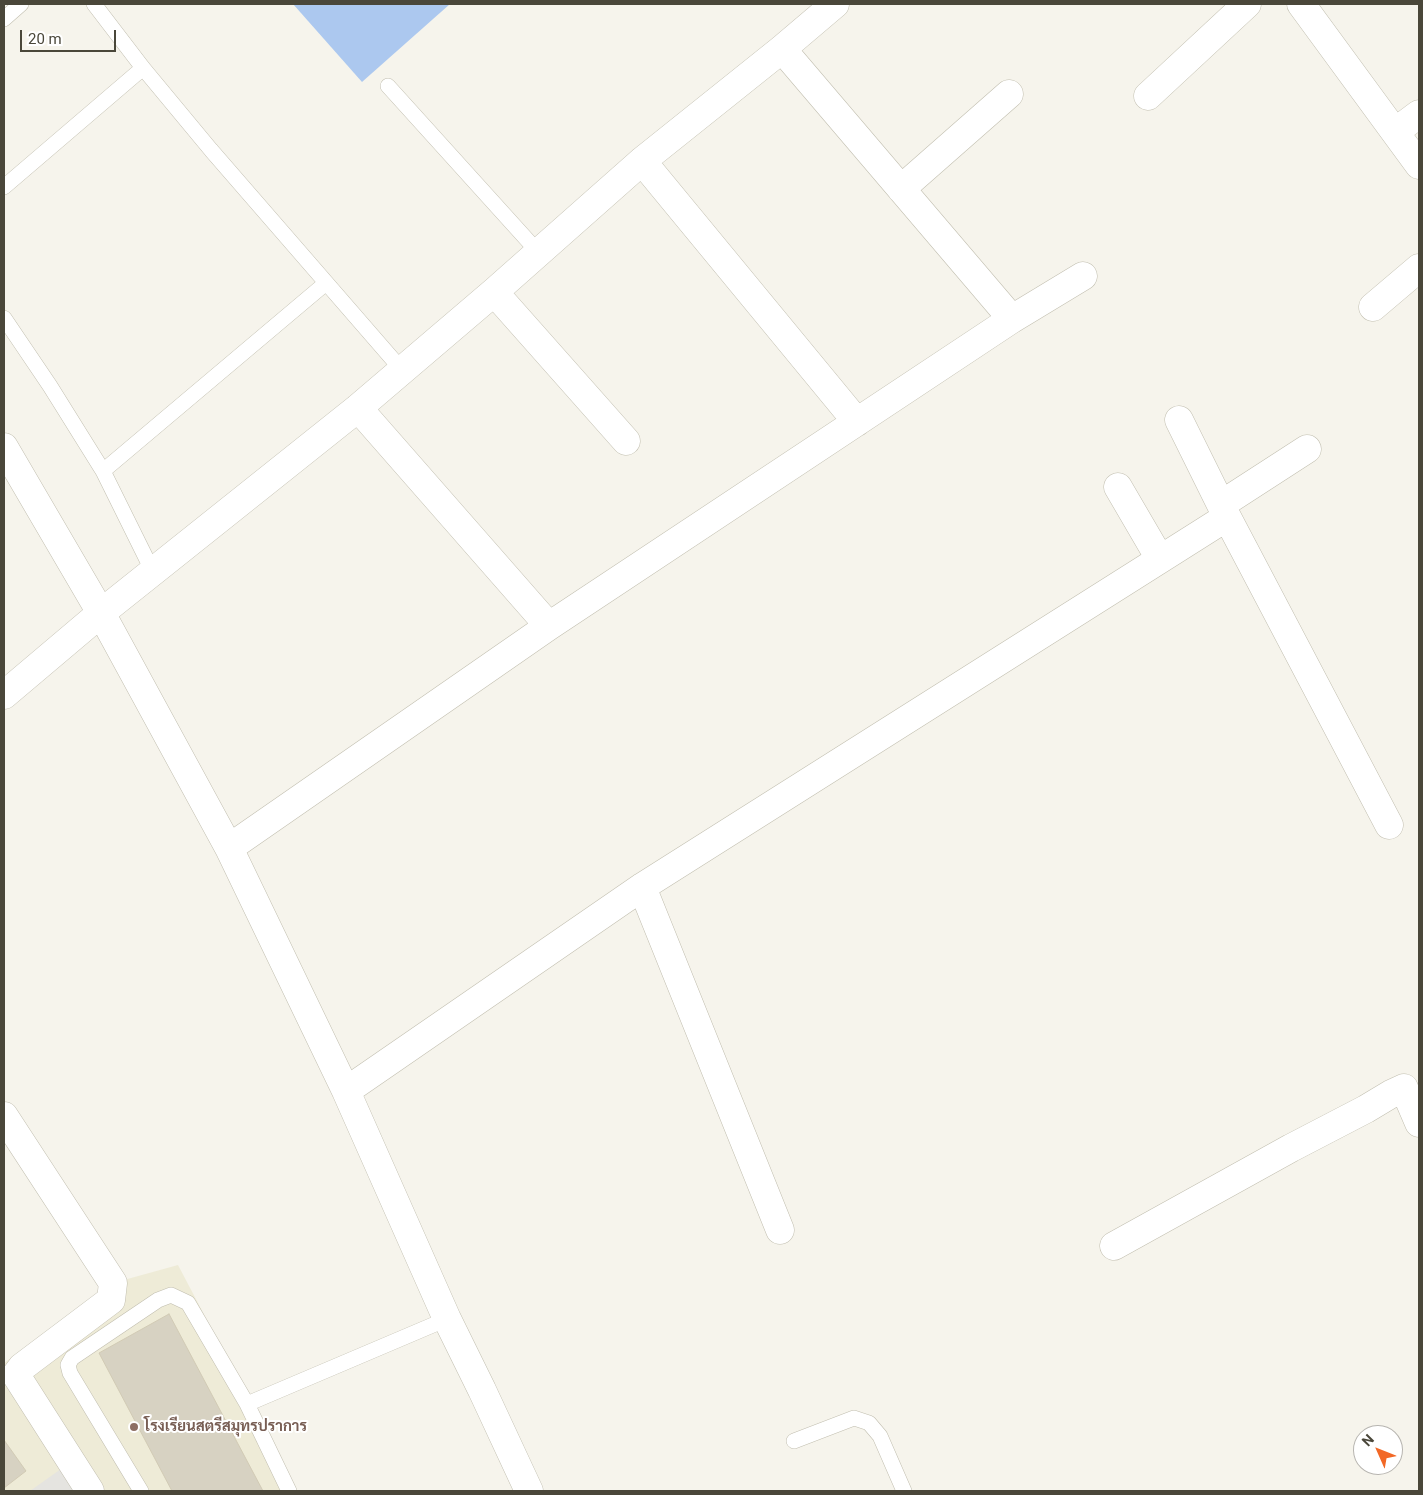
<!DOCTYPE html>
<meta charset="utf-8">
<style>
body{margin:0}
#map{position:relative;width:1423px;height:1495px;overflow:hidden;background:#f6f4ec;font-family:Roboto,sans-serif}
canvas{display:block}
.frame{position:absolute;inset:0;border:5px solid #4a473a;pointer-events:none}
.north{position:absolute;left:1353px;top:1425px;width:50px;height:50px;box-sizing:border-box;background:#fff;border:1px solid #b7b5b0;border-radius:50%;rotate:314deg;font-size:14px;font-weight:700;line-height:20px;text-align:center;color:#4a473a}
.north::after{content:'';display:block;margin:auto;width:18px;height:22px;background:#f26826;clip-path:polygon(50% 0,100% 100%,50% 72%,0 100%)}
.scale{position:absolute;left:20px;top:30px;width:96px;height:22px;box-sizing:border-box;border:2px solid #4a473a;border-top:0;padding-left:6px;font-size:15px;line-height:18px;white-space:nowrap;color:#4a473a;-webkit-text-stroke:4px #fff;paint-order:stroke}
</style>
<div id="map">
<canvas width="1423" height="1495"></canvas>
<div class="frame"></div>
<div class="north">N</div>
<div class="scale">20 m</div>
</div>
<script>
const ctx = document.querySelector('canvas').getContext('2d');
ctx.lineJoin = 'round';
function paint(path, color) { ctx.fillStyle = color; ctx.fill(path, 'evenodd'); }
const shape = rows => new Path2D(rows.map(r => 'M' + r).join(''));
function strokePath(path, color, width, dash) { ctx.strokeStyle = color; ctx.lineWidth = width; ctx.lineCap = dash ? 'butt' : 'round'; ctx.setLineDash(dash || []); ctx.stroke(path); }
function drawText(font, color, halo, rows, align = 'center') {
  ctx.font = font + ' Roboto,Sarabun,sans-serif'; ctx.lineWidth = 4; ctx.setLineDash([]); ctx.textBaseline = 'middle'; ctx.strokeStyle = halo; ctx.fillStyle = color; for (const [text, x, y, turn = 0] of rows) {
    ctx.save(); ctx.translate(x, y); ctx.rotate((+turn || 0) * Math.PI / 180); ctx.textAlign = isNaN(turn) ? turn : align; if (halo) ctx.strokeText(text, 0, 0); ctx.fillText(text, 0, 0); ctx.restore();
  }
}
paint(shape([
 [178,1265,297,1491,4,1491,4,1363,113,1283]
]), '#eeebd7');
paint(shape([
 [61,1469,75,1491,30,1491]
]), '#e5e4e0');
paint(shape([
 [293,4,450,4,362,82]
]), '#acc8ef');
const building = shape([
 [169,1314,263,1491,172,1491,99,1353,169,1314],
 [4,1440,26,1471,4,1488,4,1440]
]);
paint(building, '#d7d2c2');
strokePath(building, '#d2cbb5', 1);
const service = shape([
 [94,4,143,68,211,150,402,370],
 [4,19,21,4],
 [388,86,539,253],
 [4,187,143,68],
 [4,318,50,386,103,471,153,572],
 [103,471,326,283],
 [247,1404,289,1491],
 [794,1441,854,1418,869,1423,880,1436,904,1491],
 [141,1491,70,1373,68,1365,72,1358,158,1300,171,1295,188,1303,247,1404,447,1319]
]);
const minor = shape([
 [1301,4,1419,165],
 [1148,96,1247,4],
 [1395,132,1419,114],
 [642,161,857,422],
 [901,189,1009,94],
 [494,292,626,441],
 [1373,307,1419,268],
 [1012,319,1083,276],
 [358,408,549,626],
 [1179,420,1227,517,1389,825],
 [4,447,101,613,229,848,346,1091,447,1319,482,1390,529,1491],
 [1118,487,1160,559],
 [1222,504,1307,449],
 [4,695,101,613,358,408,494,292,642,161,782,49,835,4],
 [229,848,549,626,1012,319,782,49],
 [642,887,780,1230],
 [346,1091,642,887,1227,517],
 [4,1116,113,1283,111,1300,22,1367,16,1375,90,1491],
 [1114,1246,1291,1148,1366,1109,1391,1094,1404,1088,1419,1123]
]);
strokePath(service, '#c1beaf', 16);
strokePath(minor, '#c1beaf', 29);
strokePath(service, '#fff', 15);
strokePath(minor, '#fff', 28);
for (const [x, y, r, color] of [
 [134,1427,5,"#8d6e63"]
]) { const dot = new Path2D(); dot.arc(x, y, r, 0, 2 * Math.PI); ctx.fillStyle = color; ctx.fill(dot); strokePath(dot, '#fff', 2); }
drawText('bold 15px', '#785e54', '#fff', [
 ["โรงเรียนสตรีสมุทรปราการ",144,1427]
], 'left');
</script>
